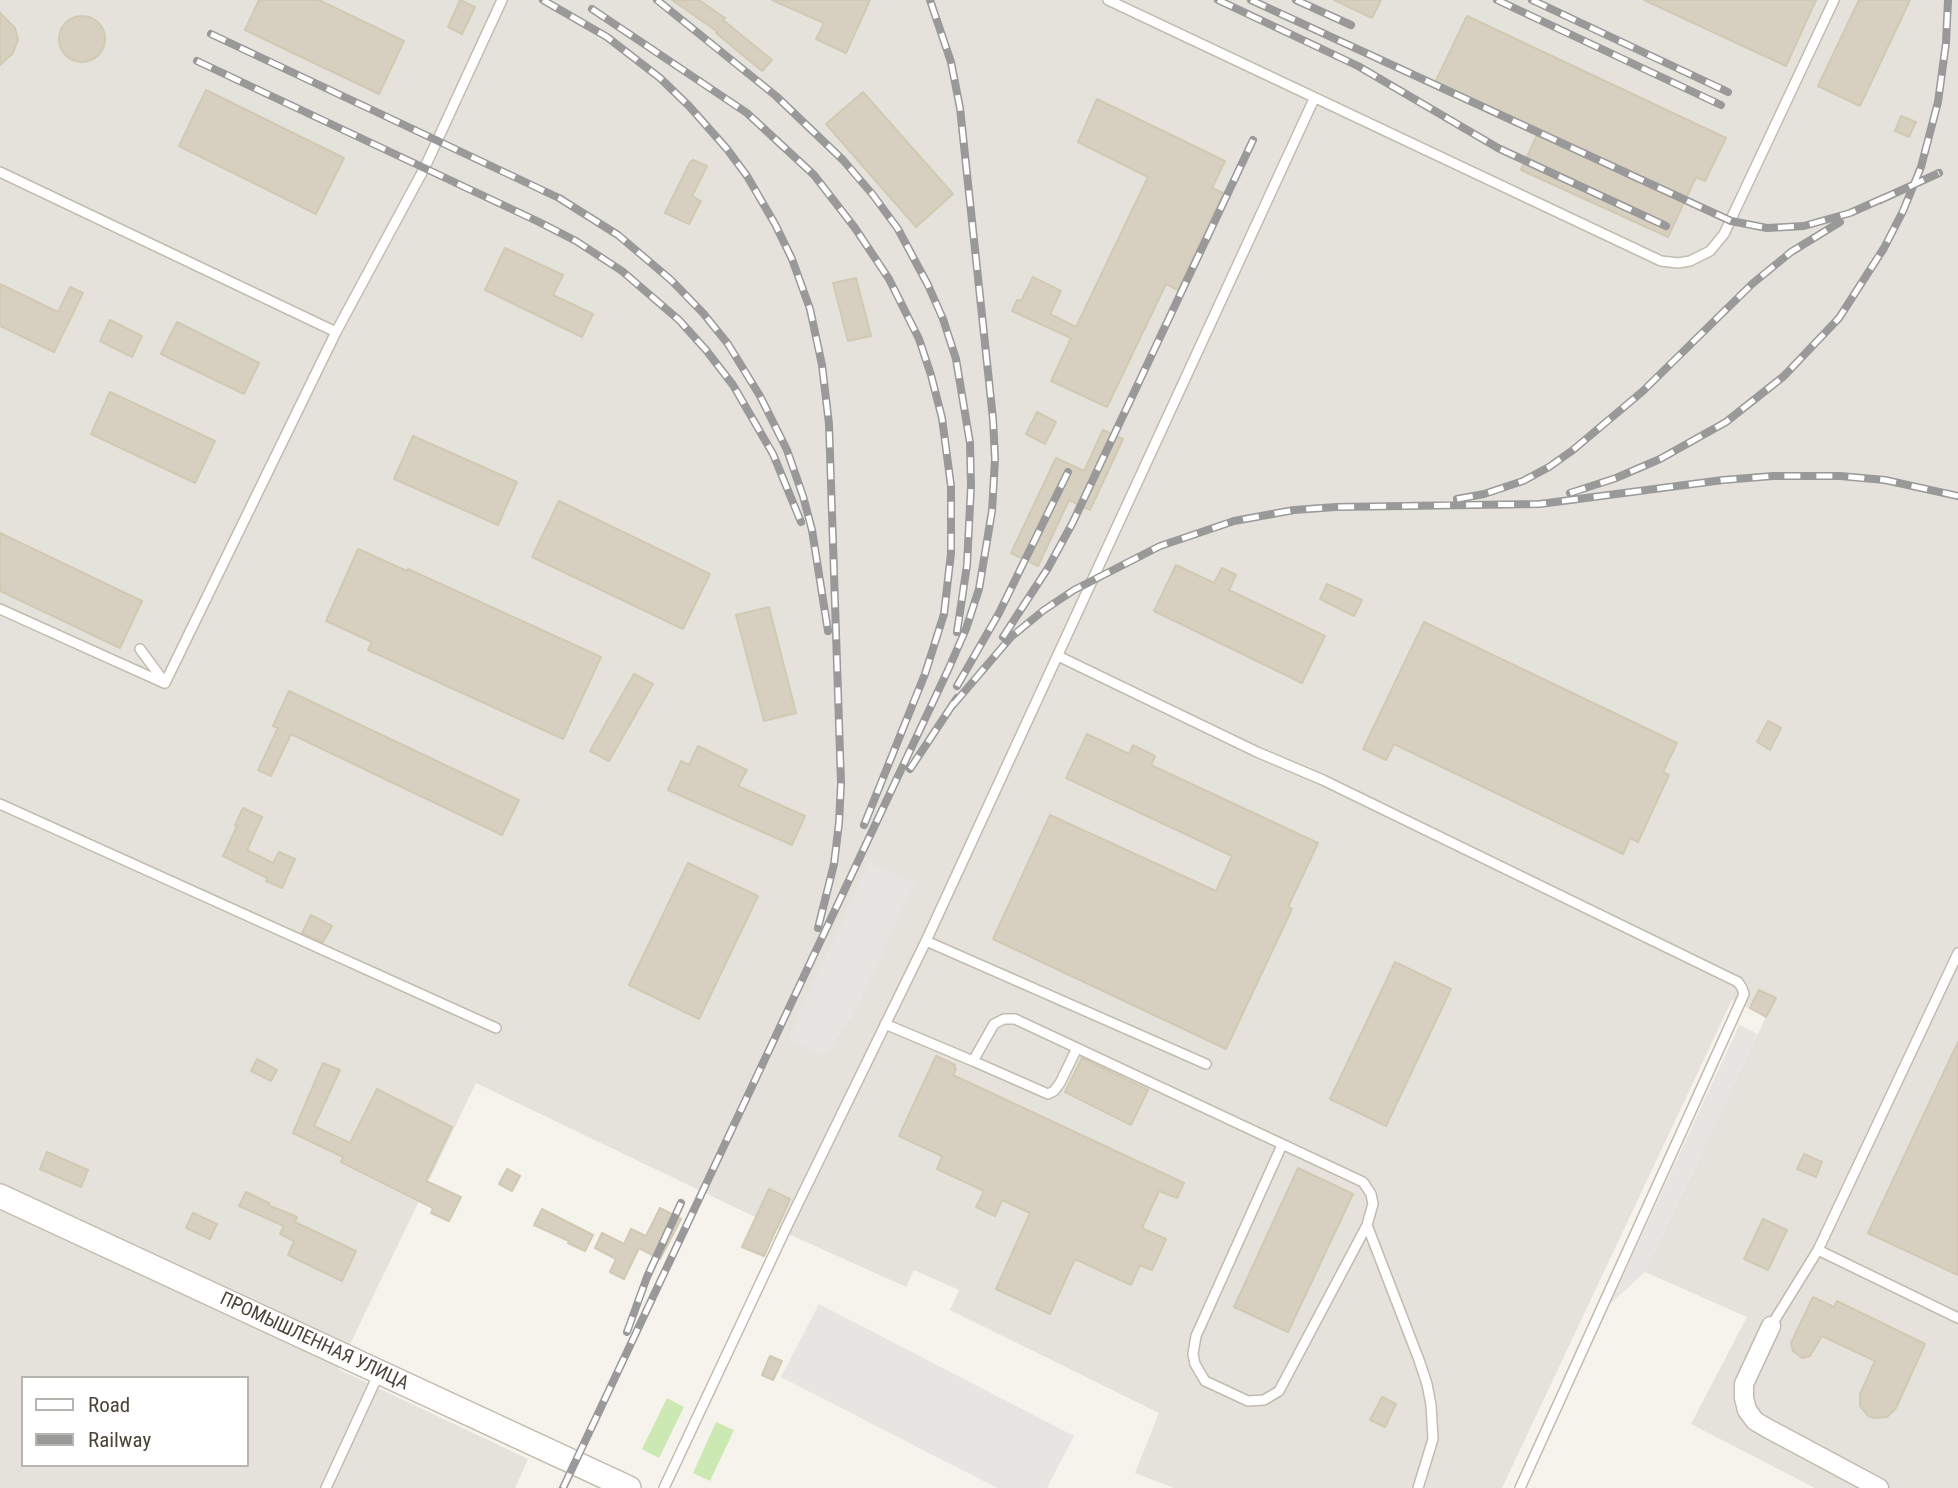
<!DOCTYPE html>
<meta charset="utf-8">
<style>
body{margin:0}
#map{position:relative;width:1958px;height:1488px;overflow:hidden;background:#f5f3eb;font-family:"Roboto Condensed",sans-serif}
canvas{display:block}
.legend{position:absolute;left:21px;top:1376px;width:228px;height:91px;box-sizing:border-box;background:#fff;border:2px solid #b7b5af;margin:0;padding:9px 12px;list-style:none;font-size:21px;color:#4a4538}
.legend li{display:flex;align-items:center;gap:14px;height:35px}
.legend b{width:35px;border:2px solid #b7b5af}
</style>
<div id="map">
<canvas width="1958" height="1488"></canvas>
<ul class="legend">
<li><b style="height:9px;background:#fff"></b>Road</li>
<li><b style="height:9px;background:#999"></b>Railway</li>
</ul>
</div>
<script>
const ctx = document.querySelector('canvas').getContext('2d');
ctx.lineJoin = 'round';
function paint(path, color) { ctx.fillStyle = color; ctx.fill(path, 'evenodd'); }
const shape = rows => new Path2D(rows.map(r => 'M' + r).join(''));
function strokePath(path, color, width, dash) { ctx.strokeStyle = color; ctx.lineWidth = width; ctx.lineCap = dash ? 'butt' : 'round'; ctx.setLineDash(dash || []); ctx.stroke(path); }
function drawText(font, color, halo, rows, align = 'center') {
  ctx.font = font + ' "Roboto Condensed",sans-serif'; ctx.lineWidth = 5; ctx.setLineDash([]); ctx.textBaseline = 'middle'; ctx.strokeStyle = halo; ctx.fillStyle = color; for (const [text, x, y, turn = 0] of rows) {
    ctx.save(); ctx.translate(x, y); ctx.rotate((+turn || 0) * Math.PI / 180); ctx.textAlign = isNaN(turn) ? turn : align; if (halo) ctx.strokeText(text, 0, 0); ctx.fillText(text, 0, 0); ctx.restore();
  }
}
paint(shape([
 [0,0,1958,0,1958,1488,1815,1488,1691,1424,1747,1317,1645,1272,1766,1017,1732,1000,1502,1488,1174,1488,1135,1473,1159,1413,950,1310,959,1290,914,1270,906,1287,771,1226,759,1251,743,1244,755,1217,476,1083,338,1369,528,1459,515,1488,0,1488],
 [23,1378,247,1378,247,1465,23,1465]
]), '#e5e2dc');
paint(shape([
 [667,1398,684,1407,659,1458,642,1449],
 [716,1422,734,1430,710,1481,693,1473]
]), '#cce9b4');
paint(shape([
 [869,862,915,883,854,1014,824,1057,788,1039],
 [1739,1025,1758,1034,1645,1272,1610,1304],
 [819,1304,1074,1436,1047,1488,997,1488,781,1377]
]), '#e7e5e2');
const building = shape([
 [259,0,319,0,404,41,379,94,245,30,259,0],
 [460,0,475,7,462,34,448,27,460,0],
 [672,0,699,0,725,18,723,20,772,60,762,71,716,33,718,32,672,0],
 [772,0,870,0,846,53,816,39,824,23,772,0],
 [1334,0,1381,0,1372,18,1334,0],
 [1644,0,1816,0,1786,66,1644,0],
 [1859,0,1910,0,1860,106,1818,86,1859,0],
 [0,13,15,28,18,40,13,53,0,65,0,13],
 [1467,16,1726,138,1705,181,1696,177,1668,237,1521,170,1537,135,1433,87,1467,16],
 '59 39a23 23 0 1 1 46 0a23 23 0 1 1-46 0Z',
 [206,90,344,158,316,214,179,146,206,90],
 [863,92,953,194,916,227,826,124,863,92],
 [1097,99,1225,161,1212,188,1223,193,1178,290,1166,284,1107,407,1051,381,1071,338,1012,311,1017,300,1021,301,1033,277,1061,291,1050,314,1076,327,1148,177,1078,142,1097,99],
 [1901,116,1916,122,1909,137,1895,131,1901,116],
 [693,160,707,166,692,196,701,201,689,224,665,213,690,162,693,160],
 [505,248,563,275,553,295,593,314,582,337,485,290,505,248],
 [856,278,871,336,848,341,833,283,856,278],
 [0,284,58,312,70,287,83,293,54,352,0,326,0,284],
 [110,320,142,336,132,357,100,341,110,320],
 [177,322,259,363,244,394,161,354,177,322],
 [110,392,215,441,195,483,91,434,110,392],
 [1037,412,1056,422,1045,444,1026,434,1037,412],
 [1103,430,1123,439,1090,510,1069,500,1038,566,1011,553,1056,458,1084,471,1103,430],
 [413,436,517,482,498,525,394,479,413,436],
 [559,501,710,574,683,629,532,557,559,501],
 [0,533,142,601,120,648,0,591,0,533],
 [358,549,407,571,408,569,601,657,563,739,368,650,372,642,326,621,358,549],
 [1176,565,1214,583,1222,568,1236,575,1229,590,1325,636,1302,683,1154,611,1176,565],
 [1327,584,1362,600,1354,616,1320,599,1327,584],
 [769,607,796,713,764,721,736,615,769,607],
 [1424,622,1677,743,1663,772,1669,775,1638,842,1630,838,1623,854,1394,744,1386,760,1363,749,1424,622],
 [634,674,653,684,609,761,590,751,634,674],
 [289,691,519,800,502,835,291,734,271,776,258,770,278,728,273,726,289,691],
 [1768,721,1781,728,1770,750,1757,742,1768,721],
 [1087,734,1129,754,1133,745,1155,756,1151,765,1318,843,1288,907,1292,909,1226,1049,993,939,1050,815,1216,891,1232,856,1066,778,1087,734],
 [698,746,747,770,738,786,805,816,792,845,668,790,681,761,689,765,698,746],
 [243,808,262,817,247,850,273,863,279,852,295,859,282,888,266,881,267,878,223,856,237,826,235,825,243,808],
 [688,863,758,896,699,1019,629,985,688,863],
 [311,915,332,926,323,942,302,933,311,915],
 [1395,962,1451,989,1386,1126,1330,1099,1395,962],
 [1759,990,1776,998,1766,1017,1750,1008,1759,990],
 [1958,1042,1958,1275,1868,1233,1958,1042],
 [936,1056,955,1065,954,1068,956,1069,953,1075,1184,1183,1177,1198,1159,1191,1142,1228,1166,1239,1152,1270,1140,1265,1131,1285,1075,1259,1050,1314,996,1289,1030,1213,1002,1200,995,1216,976,1207,984,1191,937,1169,942,1156,899,1136,936,1056],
 [1082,1058,1148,1090,1131,1125,1065,1092,1082,1058],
 [257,1059,277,1070,271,1081,251,1071,257,1059],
 [323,1063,340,1070,314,1126,350,1143,377,1089,452,1127,426,1181,461,1197,449,1221,431,1213,433,1208,341,1162,343,1157,293,1133,323,1063],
 [47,1152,88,1170,81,1187,40,1169,47,1152],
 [1804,1154,1822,1162,1816,1177,1797,1169,1804,1154],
 [1298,1168,1353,1194,1288,1332,1234,1307,1298,1168],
 [507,1169,520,1176,512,1191,499,1184,507,1169],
 [769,1189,790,1199,764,1256,742,1247,769,1189],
 [246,1192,269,1203,268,1205,297,1217,295,1222,356,1251,342,1281,288,1255,294,1241,280,1234,284,1226,239,1206,246,1192],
 [660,1208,681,1219,660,1259,639,1248,624,1279,610,1272,616,1259,595,1248,602,1233,624,1244,631,1229,646,1236,660,1208],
 [542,1209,593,1235,585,1251,568,1243,569,1241,534,1225,542,1209],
 [193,1213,217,1224,210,1239,186,1228,193,1213],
 [1763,1219,1787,1230,1768,1270,1744,1259,1763,1219],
 [1813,1297,1834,1307,1837,1301,1925,1344,1896,1408,1887,1417,1874,1418,1868,1416,1860,1406,1860,1394,1875,1361,1822,1336,1810,1356,1802,1358,1793,1351,1791,1343,1813,1297],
 [770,1356,782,1361,773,1380,762,1375,770,1356],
 [1382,1397,1396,1404,1385,1427,1370,1420,1382,1397]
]);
paint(building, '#d7d0c0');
strokePath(building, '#d2c9b3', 2);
const service = shape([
 [1108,0,1661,261,1678,263,1690,261,1710,251,1724,234,1834,0],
 [0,172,336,332],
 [0,609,164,683],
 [140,649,165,683,336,332,425,167,502,0],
 [1058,656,1257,752,1323,780,1738,982,1742,988,1744,994,1740,1003,1520,1488],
 [0,804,496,1028],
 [926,941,1206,1064],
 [885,1024,973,1061,994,1024,1004,1019,1015,1019,1363,1182,1371,1194,1373,1204,1367,1225,1419,1360,1427,1384,1431,1405,1433,1439,1418,1488],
 [973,1061,1048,1094,1054,1091,1060,1083,1077,1048],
 [1282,1145,1196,1336,1193,1354,1195,1364,1205,1381,1248,1401,1264,1400,1279,1391,1367,1225],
 [1818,1250,1958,1318],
 [1771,1326,1818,1250,1958,953],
 [326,1488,379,1373],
 [664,1488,788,1224,926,941,1314,99]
]);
const minor = shape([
 [1771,1326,1744,1384,1744,1398,1747,1410,1755,1421,1767,1428,1879,1488]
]);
const tertiary = shape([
 [0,1196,629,1488]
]);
strokePath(service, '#c1bcad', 12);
strokePath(minor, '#c1bcad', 21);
strokePath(tertiary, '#c1bcad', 26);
strokePath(service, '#fff', 9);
strokePath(minor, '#fff', 18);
strokePath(tertiary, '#fff', 23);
const rail = shape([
 [543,0,607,37,660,78,689,106,727,149,747,176,775,224,792,259,810,309,822,365,829,424,841,783,839,823,834,864,818,928],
 [657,0,776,96,843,160,873,195,898,229,928,285,943,319,956,359,970,443,971,486,967,565,957,632],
 [1218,0,1358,66,1498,148,1666,226],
 [1251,0,1731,221,1767,228,1804,226,1850,213,1886,197],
 [1296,0,1351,25],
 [1497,0,1721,105],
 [1532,0,1728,92],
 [592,9,747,113,814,175,855,228,889,279,919,339,931,375,942,418,951,486,951,553,944,614,925,674,864,825],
 [211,34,559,198,618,235,671,280,703,313,728,344,760,396,787,450,803,496,812,530,828,631],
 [197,61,539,222,576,241,622,271,679,320,706,350,733,385,773,454,801,522],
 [1880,200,1939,173],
 [1570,493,1616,478,1660,459,1726,422,1784,376,1839,318,1884,248,1903,211,1921,167,1938,102,1946,43,1948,0],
 [1457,499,1484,494,1523,481,1549,467,1573,450,1643,391,1752,284,1791,252,1840,222],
 [1003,637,1048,568,1072,524,1253,140],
 [957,686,999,613,1068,472],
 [953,705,1011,637,1044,610,1074,590,1160,546,1234,521,1294,510,1336,507,1540,504,1723,480,1773,476,1840,476,1885,480,1958,496],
 [910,769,957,698],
 [627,1332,647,1277,681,1203],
 [563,1488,948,670,966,629,979,589,992,511,995,459,993,419,960,108,951,62,930,0]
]);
strokePath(rail, '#999', 8);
strokePath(rail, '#fff', 5, [16]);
drawText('19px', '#4a4538', '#fff', [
 ["ПРОМЫШЛЕННАЯ УЛИЦА",314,1342,25]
]);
</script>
